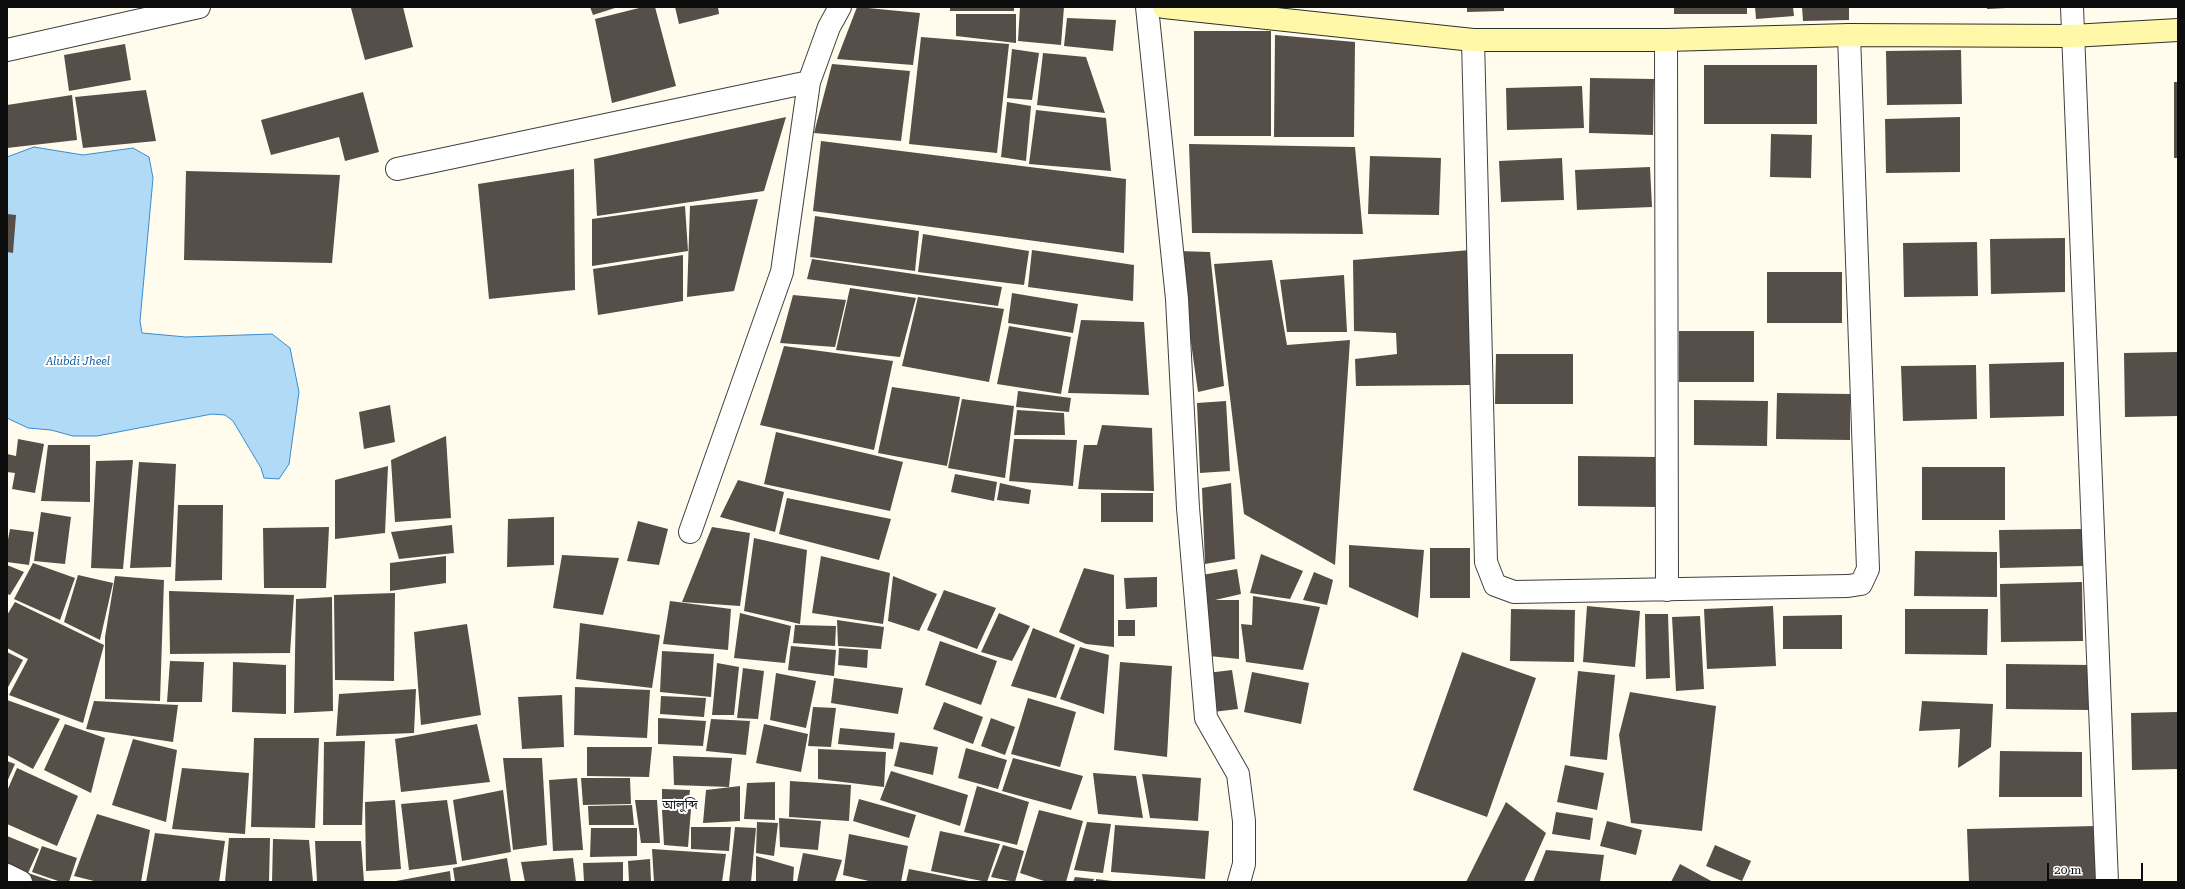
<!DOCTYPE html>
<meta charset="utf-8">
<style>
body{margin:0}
#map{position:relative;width:2185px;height:889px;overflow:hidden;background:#fffced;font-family:"Roboto Serif",serif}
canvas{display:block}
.frame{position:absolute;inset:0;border:8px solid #0d0d0d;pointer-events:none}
.scale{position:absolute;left:2047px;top:863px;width:96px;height:18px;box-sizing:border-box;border:2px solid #0d0d0d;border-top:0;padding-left:5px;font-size:12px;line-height:14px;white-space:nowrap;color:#0d0d0d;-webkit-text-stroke:3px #fff;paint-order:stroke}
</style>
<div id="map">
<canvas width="2185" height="889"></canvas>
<div class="frame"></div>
<div class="scale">20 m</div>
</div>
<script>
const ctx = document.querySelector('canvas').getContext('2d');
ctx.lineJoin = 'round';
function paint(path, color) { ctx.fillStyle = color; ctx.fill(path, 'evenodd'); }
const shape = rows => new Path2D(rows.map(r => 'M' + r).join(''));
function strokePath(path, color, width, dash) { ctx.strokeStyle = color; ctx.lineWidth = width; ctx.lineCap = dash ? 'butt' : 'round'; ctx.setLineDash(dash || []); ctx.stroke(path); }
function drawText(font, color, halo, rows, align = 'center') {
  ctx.font = font + ' "Roboto Serif","Noto Sans Bengali",serif'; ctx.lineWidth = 4; ctx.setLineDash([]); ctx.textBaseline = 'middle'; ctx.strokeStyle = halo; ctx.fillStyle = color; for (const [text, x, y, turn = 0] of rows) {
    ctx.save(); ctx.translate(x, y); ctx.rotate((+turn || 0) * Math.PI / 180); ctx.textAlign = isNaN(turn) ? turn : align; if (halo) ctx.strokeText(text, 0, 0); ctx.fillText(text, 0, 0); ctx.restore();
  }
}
const water = shape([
 [34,147,83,155,133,148,149,157,153,178,140,321,142,333,186,337,272,334,290,348,299,392,289,464,279,479,264,478,261,468,233,421,225,415,212,414,97,436,73,436,51,430,28,428,7,418,7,157,34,147]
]);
paint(water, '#b1daf7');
strokePath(water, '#378dce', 1);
paint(shape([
 [356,7,403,7,413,47,365,60,351,8],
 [590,7,618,7,593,15],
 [643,7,655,7,676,86,612,103,595,19],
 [675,7,718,7,719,14,679,24],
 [857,7,920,13,913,65,837,59],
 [950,7,1014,7,1014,11,950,11],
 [1020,7,1064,7,1061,45,1018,41],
 [1467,7,1504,7,1504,11,1467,12],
 [1674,7,1747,7,1747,14,1674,14],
 [1755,7,1793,7,1794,16,1756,19],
 [1802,7,1849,7,1849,20,1803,21],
 [1987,7,2006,7,2006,8,1987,9],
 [956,14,1016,14,1016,43,956,36],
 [1067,18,1116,20,1113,51,1064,46],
 [1194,31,1271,31,1271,136,1194,136],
 [1275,35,1355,42,1354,137,1274,137],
 [921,37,1009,44,997,153,909,144],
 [125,44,131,80,69,91,64,55],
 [1012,49,1039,53,1032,100,1007,98],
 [1961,50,1962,104,1887,105,1886,51],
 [1043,53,1086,57,1105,113,1037,105],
 [832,64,910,71,901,141,814,133],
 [1704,65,1817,65,1817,124,1704,124],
 [1590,78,1654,79,1653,135,1589,133],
 [2174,82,2178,82,2178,158,2174,158],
 [1582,86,1584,128,1507,130,1506,88],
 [146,90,156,141,83,148,75,97],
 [363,92,379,152,345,161,339,137,271,155,261,120],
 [72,95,77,140,7,148,7,105],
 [1007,102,1031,106,1026,161,1001,157],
 [1036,110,1106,118,1111,171,1029,164],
 [786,117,764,191,597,216,594,159],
 [1960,117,1960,172,1886,173,1885,119],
 [1771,134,1812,135,1811,178,1770,177],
 [821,141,1126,179,1124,253,813,211],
 [1189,144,1355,147,1363,234,1192,233],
 [1370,156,1441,158,1439,215,1368,214],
 [1562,158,1564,200,1501,202,1499,161],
 [1650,167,1652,207,1577,210,1575,170],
 [574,169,575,290,489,299,478,184],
 [186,171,340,175,332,263,184,260],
 [758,199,734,291,687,297,690,206],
 [685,206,688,251,592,266,592,219],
 [7,214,16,215,13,253,7,252],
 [815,216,919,231,915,271,810,257],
 [923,234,1029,251,1024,285,918,272],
 [2065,238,2065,292,1991,294,1990,239],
 [1977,242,1978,296,1904,297,1903,243],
 [1032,250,1134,265,1133,301,1028,287],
 [1470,250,1470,385,1356,386,1355,359,1397,354,1396,333,1354,331,1353,260],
 [1178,251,1210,252,1224,386,1198,392],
 [683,255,683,301,598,315,593,269],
 [812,259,1002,287,998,306,807,279],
 [1272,260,1287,345,1350,340,1335,565,1244,514,1214,264],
 [1767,272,1842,272,1842,323,1767,323],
 [1344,275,1347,332,1287,332,1280,280],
 [850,288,916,298,900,357,836,350],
 [1012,293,1078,304,1073,333,1008,323],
 [793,295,846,300,835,347,780,343],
 [918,297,1004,309,989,382,902,366],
 [1081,320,1144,322,1149,395,1068,393],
 [1009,326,1071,337,1061,394,997,384],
 [1679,331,1754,331,1754,382,1679,382],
 [784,346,893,361,874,450,760,425],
 [2178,352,2178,416,2125,417,2124,353],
 [1496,354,1573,354,1573,404,1495,404],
 [2064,362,2064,416,1990,418,1989,364],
 [1976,365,1977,419,1903,421,1901,366],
 [892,387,960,397,947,466,878,453],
 [1018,391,1071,398,1069,412,1016,407],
 [1777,393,1850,394,1850,440,1776,439],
 [962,399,1014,406,1005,478,948,468],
 [1694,400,1768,401,1767,446,1694,445],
 [1226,401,1230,471,1200,473,1197,403],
 [390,405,395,442,364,449,359,412],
 [1017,410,1064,413,1065,435,1014,435],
 [1102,425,1152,428,1154,491,1078,489,1084,445,1097,445],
 [776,432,903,462,890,511,764,484],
 [446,436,451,518,395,522,391,460],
 [18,439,44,444,35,493,12,489,15,473,7,472,7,454,16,456],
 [1014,439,1077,440,1073,486,1009,481],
 [48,445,90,445,90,502,41,501],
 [1578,456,1656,457,1656,507,1578,506],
 [133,460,123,569,91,568,96,461],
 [139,462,176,464,171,567,130,568],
 [388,466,385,533,335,539,335,480],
 [1922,467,2005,467,2005,520,1922,520],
 [955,474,997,482,994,501,951,492],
 [738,480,784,492,775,532,720,517],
 [1000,483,1031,490,1029,504,997,500],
 [1231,483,1235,559,1205,564,1202,488],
 [1101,493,1153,493,1153,522,1101,522],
 [787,498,891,519,879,560,779,534],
 [178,505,223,505,222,580,175,581],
 [41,512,71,517,65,564,34,561],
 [554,517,554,565,507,567,508,519],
 [638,521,668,529,659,565,627,561],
 [452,525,454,553,399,559,391,532],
 [329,527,326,588,264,588,263,528],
 [712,527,750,533,740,606,682,602],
 [10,529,34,532,29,565,7,562,7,545],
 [2082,529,2083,566,2000,568,1999,530],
 [754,538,807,550,800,624,744,611],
 [1349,545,1424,550,1418,618,1349,587],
 [1430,548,1470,548,1470,598,1430,598],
 [1915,551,1997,552,1997,597,1914,596],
 [1261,554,1303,571,1290,599,1250,593],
 [562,555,619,558,603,615,553,608],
 [446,556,446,583,390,591,390,563],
 [821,556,890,573,883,624,812,613],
 [33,563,75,578,60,620,14,599],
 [7,565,24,572,10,595,7,594],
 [1084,568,1114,575,1114,647,1086,644,1059,632],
 [1237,569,1241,594,1215,600,1239,600,1239,659,1209,656,1202,575],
 [1314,572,1333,580,1327,605,1303,600],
 [78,575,113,583,100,640,64,622],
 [115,576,164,580,160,701,105,699,105,637],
 [893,576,937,594,919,631,888,621],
 [1157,577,1157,607,1126,609,1124,578],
 [2082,582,2083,641,2001,642,2000,584],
 [944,590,996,608,977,649,927,630],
 [169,591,294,595,290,653,170,654],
 [395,593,394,681,335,680,334,595],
 [1253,596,1320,607,1303,670,1246,662,1241,624,1252,625],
 [332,597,333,711,294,713,296,599],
 [670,601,731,609,728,650,663,644],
 [15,602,104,645,83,723,9,695,28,659,7,648,7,615],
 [1587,606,1640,611,1635,667,1583,662],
 [1773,606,1776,666,1707,669,1704,609],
 [1511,609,1575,610,1574,662,1510,661],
 [1905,609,1988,609,1987,655,1905,654],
 [740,613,791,626,785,663,734,658],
 [999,613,1030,626,1012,661,981,652],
 [1645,614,1668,614,1670,678,1646,679],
 [1842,615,1842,649,1783,649,1783,616],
 [1700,616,1704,689,1676,691,1672,617],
 [837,620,884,627,881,649,838,646],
 [1118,620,1135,620,1135,636,1118,636],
 [580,623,660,635,652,688,576,679],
 [467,624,481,715,421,725,414,632],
 [795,625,836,626,835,646,793,643],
 [1033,628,1075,645,1056,698,1011,686],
 [940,641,997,661,981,705,925,685],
 [791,646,836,650,834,676,788,670],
 [1080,647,1109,655,1104,714,1060,699],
 [839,648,868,650,867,668,838,665],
 [662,651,714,654,711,697,660,692],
 [7,652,23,660,7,689],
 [1462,652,1536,678,1487,817,1413,790],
 [170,661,204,662,202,702,167,702],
 [233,662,286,665,286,714,232,712],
 [1120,662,1172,666,1167,757,1114,750],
 [717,663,739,667,734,715,712,715],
 [2006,664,2089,665,2089,710,2006,709],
 [743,668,764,671,758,719,737,718],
 [1232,670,1238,709,1213,712,1207,673],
 [1578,671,1615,675,1607,760,1570,756],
 [1252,672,1309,683,1301,724,1244,712],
 [776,673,816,681,806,728,770,720],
 [834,678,903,688,898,714,831,703],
 [575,687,650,690,647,738,574,735],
 [416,689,414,733,336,736,339,694],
 [1630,692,1716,706,1702,831,1631,823,1619,735],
 [562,695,564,747,522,749,518,697],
 [661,696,706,698,704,717,660,714],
 [1028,698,1076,712,1060,767,1011,754],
 [7,700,60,719,33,769,7,755],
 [94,701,178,705,173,742,86,729],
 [1922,701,1993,704,1991,747,1958,768,1960,729,1919,731],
 [944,702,983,717,973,744,933,729],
 [813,707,836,708,831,747,808,746],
 [2178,712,2178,769,2132,770,2131,713],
 [658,718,706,721,703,746,658,744],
 [991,718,1015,727,1005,755,981,746],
 [711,719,750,721,746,755,706,751],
 [65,724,105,738,91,793,44,770],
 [477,724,490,782,401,792,395,739],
 [764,724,808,734,801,772,756,763],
 [840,728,895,733,893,749,838,744],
 [254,738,319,738,315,828,251,827],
 [133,739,177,750,166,822,112,805],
 [365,741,362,825,323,825,324,742],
 [900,742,938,747,933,775,894,766],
 [587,747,652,747,649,777,587,776],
 [966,748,1007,760,998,789,958,778],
 [818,749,886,752,884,787,818,779],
 [2000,751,2082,752,2082,797,1999,797],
 [673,756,732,758,729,787,674,785],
 [503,758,542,758,547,845,513,850],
 [1013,758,1083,776,1071,810,1002,791],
 [7,761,15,764,7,782],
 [1565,765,1604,773,1597,810,1557,802],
 [17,768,78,796,57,846,7,824,7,791],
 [182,768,249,773,245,834,172,829],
 [891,771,968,795,960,826,880,800],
 [1093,773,1136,776,1143,818,1098,814],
 [1142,774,1201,778,1198,821,1150,818],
 [577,778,583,850,553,851,549,780],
 [581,778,630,778,631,804,583,805],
 [790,781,851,785,849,821,789,817],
 [775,782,775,820,744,819,747,783],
 [740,786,740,821,703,823,706,790],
 [977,786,1029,802,1017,845,964,832],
 [662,789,690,790,688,807,662,807],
 [503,790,511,852,462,861,453,800],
 [859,799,916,815,909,838,853,821],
 [395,800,401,869,366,871,365,802],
 [447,800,457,864,409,870,401,804],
 [635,800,657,800,660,843,641,843],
 [1506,802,1546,833,1524,882,1466,882],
 [632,805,634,825,589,825,588,806],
 [691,809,688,847,664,845,662,810],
 [1039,810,1083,821,1066,882,1047,882,1020,873],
 [1556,812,1593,818,1590,840,1552,834],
 [97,814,150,830,141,882,98,882,74,876],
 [779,818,821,821,818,850,780,847],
 [1607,821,1642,830,1636,855,1600,846],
 [757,822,778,823,774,856,756,853],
 [1087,822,1111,824,1103,873,1074,870],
 [1115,825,1209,831,1205,879,1111,872],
 [2096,826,2097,882,1969,882,1967,829],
 [691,827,731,827,729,851,691,849],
 [735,827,756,828,751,882,729,882],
 [591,828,637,828,637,856,590,857],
 [940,831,1000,844,987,882,931,871],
 [155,833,225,841,219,882,146,882],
 [849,834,908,846,901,882,873,882,843,875],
 [7,836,39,849,28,873,7,864],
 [229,838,270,838,269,882,225,882],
 [273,839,309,840,313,882,272,882],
 [315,841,361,841,364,882,317,882],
 [1003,845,1024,851,1015,882,991,877],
 [1715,845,1751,861,1742,881,1706,866],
 [42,846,77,858,69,882,61,882,32,872],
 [652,849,726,854,722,882,654,882],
 [1546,850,1604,855,1600,882,1533,882],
 [803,853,842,860,835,882,797,882],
 [756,856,794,867,793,882,756,882],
 [507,858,511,882,455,882,453,868],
 [573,858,576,882,525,882,521,862],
 [650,859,651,882,629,882,628,861],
 [623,862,623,882,584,882,583,863],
 [1680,864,1713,882,1671,882],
 [909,869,969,881,969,882,906,882],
 [450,871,451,882,396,882,396,881],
 [25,872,55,882,21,882],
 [1075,877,1094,879,1093,882,1073,882],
 [1096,879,1112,881,1112,882,1096,882]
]), '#564e49');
const street = shape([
 [1147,7,1177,299,1188,508,1206,718,1238,774,1244,821,1244,864,1239,882],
 [2072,7,2107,882],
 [1473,40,1486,562,1495,585,1514,592,1848,586,1861,584,1868,569,1849,35],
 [1666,40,1667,590],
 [7,50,199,7],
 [397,169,809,82],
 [690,532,782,272,809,82,829,27,840,7],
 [7,875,21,882]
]);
const secondary = shape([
 [1164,7,1473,40,1666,40,1849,35,2072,36,2178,30]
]);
strokePath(street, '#404040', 24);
strokePath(secondary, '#2f2f2f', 24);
strokePath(street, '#fff', 22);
strokePath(secondary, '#fff8a8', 22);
drawText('italic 11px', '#155ea0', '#fff', [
 ["Alubdi Jheel",78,362]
]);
drawText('12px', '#0d0d0d', '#fff', [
 ["আলুব্দি",680,805]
]);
</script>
